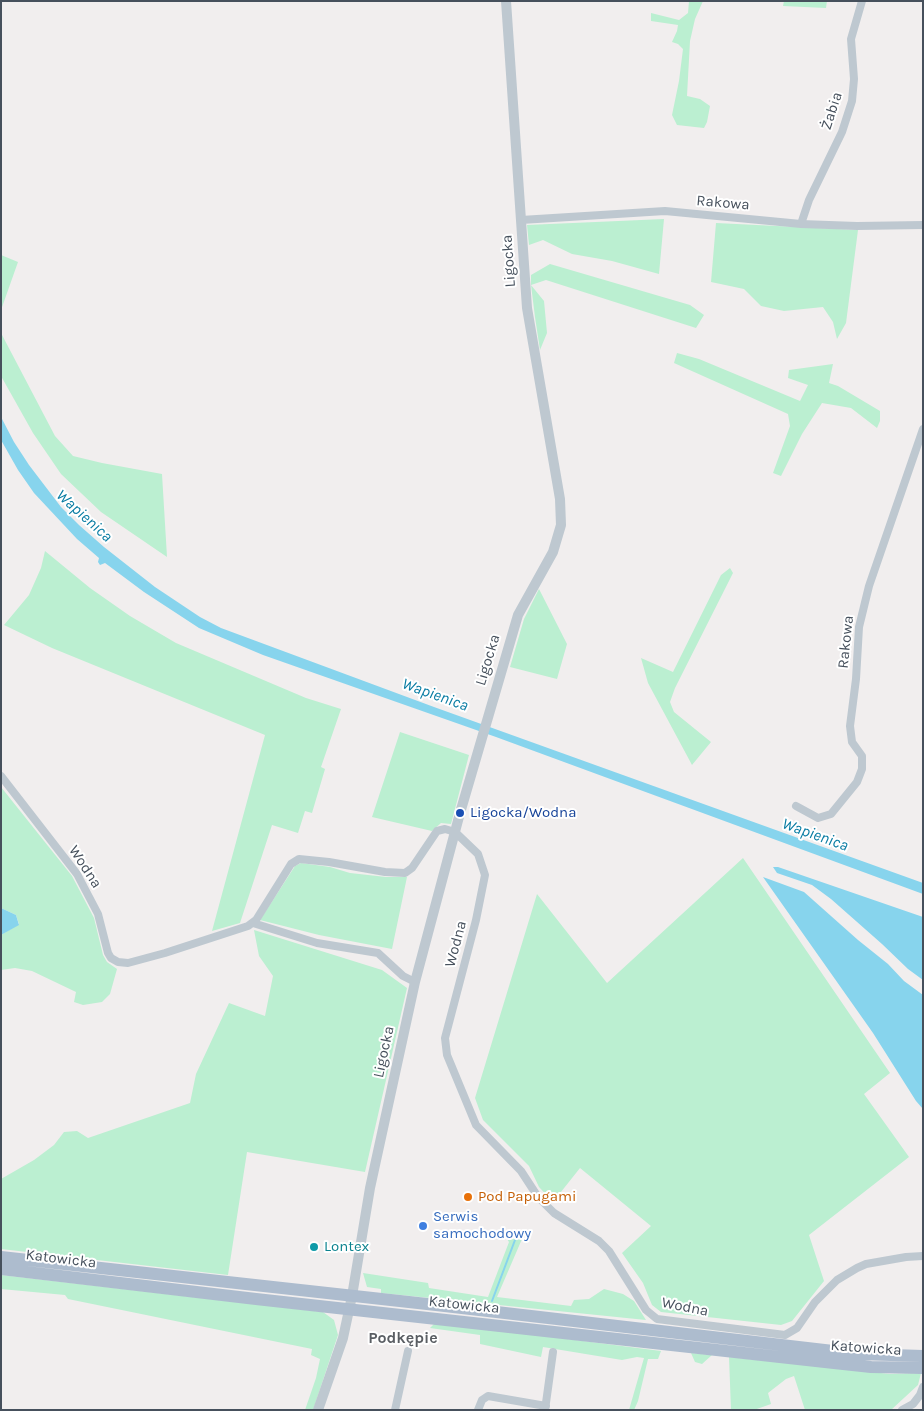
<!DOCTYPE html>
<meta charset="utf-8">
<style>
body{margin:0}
#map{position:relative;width:924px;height:1411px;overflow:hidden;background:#f1eeee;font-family:Karla,sans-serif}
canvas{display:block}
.frame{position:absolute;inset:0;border:2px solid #46505c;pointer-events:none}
</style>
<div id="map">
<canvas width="924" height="1411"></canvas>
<div class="frame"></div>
</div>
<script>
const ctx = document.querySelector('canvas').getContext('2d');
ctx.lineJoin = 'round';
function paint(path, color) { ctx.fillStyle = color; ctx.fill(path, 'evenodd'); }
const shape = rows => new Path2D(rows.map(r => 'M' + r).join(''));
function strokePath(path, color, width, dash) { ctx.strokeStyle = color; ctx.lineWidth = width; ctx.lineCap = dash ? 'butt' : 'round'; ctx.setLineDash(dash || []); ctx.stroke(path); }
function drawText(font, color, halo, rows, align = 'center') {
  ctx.font = font + ' Karla,sans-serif'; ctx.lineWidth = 4; ctx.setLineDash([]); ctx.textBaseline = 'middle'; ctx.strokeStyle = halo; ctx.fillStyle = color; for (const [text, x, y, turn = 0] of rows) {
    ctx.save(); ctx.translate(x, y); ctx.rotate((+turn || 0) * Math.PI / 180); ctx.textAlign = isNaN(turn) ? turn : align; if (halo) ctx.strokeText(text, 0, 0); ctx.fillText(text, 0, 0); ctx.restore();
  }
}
paint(shape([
 [689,1,703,1,695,19,690,41,687,96,700,99,710,106,707,122,704,128,677,125,672,115,679,81,683,49,678,44,672,42,677,31,678,25,651,21,651,13,679,20,688,13],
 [784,1,827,1,826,8,783,6],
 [664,219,659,274,612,261,572,254,543,240,529,245,527,225],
 [716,223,858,230,846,323,837,339,833,322,823,307,784,311,761,306,744,289,711,282],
 [1,255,18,262,1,310],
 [550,264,690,305,704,315,696,328,546,280,531,285,544,301,547,333,540,350,535,317,531,285,531,275],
 [1,333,55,436,73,456,102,463,162,474,167,557,101,512,61,474,33,433,1,376],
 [677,353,699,359,800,401,808,385,788,378,789,370,833,364,829,383,838,386,880,411,880,421,877,428,851,408,822,403,802,434,781,476,773,473,790,426,788,414,674,363],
 [45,551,90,588,130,616,176,643,306,698,341,709,321,767,325,769,312,813,305,811,298,833,272,825,240,923,212,931,265,735,52,648,4,625,29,595,41,568],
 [730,568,733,573,675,688,670,702,674,712,711,742,692,765,648,683,641,658,673,672,721,575],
 [539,589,567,644,557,679,510,667,524,619],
 [400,732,469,755,451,824,441,823,432,831,372,817],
 [1,787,72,876,94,918,103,955,107,962,117,969,110,994,102,1002,83,1005,74,1002,76,992,32,971,15,968,1,970,1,935,19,924,16,915,1,908],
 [743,858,890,1073,864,1094,909,1157,809,1235,824,1281,792,1321,781,1325,661,1312,652,1305,643,1283,622,1253,651,1226,580,1168,553,1202,539,1187,529,1166,483,1120,475,1098,537,894,607,983],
 [301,863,330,867,350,873,386,877,407,877,392,949,319,935,260,920,295,866],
 [254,930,382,970,407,988,365,1172,247,1152,228,1275,1,1249,1,1179,34,1160,54,1145,64,1132,77,1131,88,1138,190,1103,196,1074,229,1003,265,1016,273,976,259,956],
 [507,1239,522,1239,497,1297,571,1306,574,1300,589,1299,604,1289,623,1294,634,1301,646,1320,381,1293,381,1289,367,1287,363,1273,428,1283,429,1288,488,1297,509,1242],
 [1,1275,323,1312,334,1320,338,1335,313,1410,305,1410,316,1378,320,1359,311,1355,312,1349,68,1299,65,1295,1,1289],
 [434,1324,552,1337,661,1351,658,1359,648,1359,638,1401,634,1410,629,1410,644,1358,637,1357,622,1360,543,1347,541,1357,480,1344,480,1335,430,1328],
 [691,1353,712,1355,702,1364,695,1362],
 [729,1357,890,1374,921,1373,918,1385,891,1410,805,1410,794,1376,786,1379,768,1393,771,1404,754,1410,731,1410]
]), '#bbefd1');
paint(shape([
 [1,417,14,442,29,465,61,507,79,525,104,547,155,587,200,617,221,628,434,707,923,883,923,894,496,737,263,655,199,628,144,592,105,563,100,565,98,562,99,558,77,539,34,493,18,470,1,440],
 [773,867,778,867,923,917,923,980,908,969,882,944,831,899,812,885,777,873],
 [763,877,804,892,858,940,888,964,904,981,923,995,923,1109,916,1101,873,1033],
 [1,908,16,915,19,925,1,935]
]), '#87d4ed');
strokePath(shape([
 [492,1301,515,1240]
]), '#87d4ed', 2);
strokePath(shape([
 [521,220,665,211,801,224,857,226,923,225],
 [801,224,809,200,842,132,852,101,854,79,851,39,862,1],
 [1,776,77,874,98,914,108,953,111,958,118,962,128,963,165,953,248,926,256,920,291,864,299,859,329,862,385,872,405,873,412,868,437,831,445,829,455,832,478,854,485,875,476,920,445,1038,447,1055,476,1125,521,1171,538,1197,554,1213,599,1241,609,1251,646,1310,657,1319,785,1335,797,1328,815,1302,837,1280,857,1268,866,1264,906,1257,923,1256],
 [796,806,818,818,831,814,857,782,862,769,862,756,852,742,850,726,856,679,859,627,869,586,923,429],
 [253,923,317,943,378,953,403,976,415,982],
 [395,1410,408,1351],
 [478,1410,482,1400,488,1396,546,1406],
 [545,1410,553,1352],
 [902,1410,913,1404,920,1395,923,1387]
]), '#bec8d0', 8);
strokePath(shape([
 [318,1410,343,1338,352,1296,370,1188,415,982,460,813,518,615,553,552,561,525,560,499,527,308,506,1]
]), '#bec8d0', 10);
strokePath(shape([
 [1,1257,436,1305,859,1354,923,1356],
 [1,1269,256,1299,834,1363,871,1367,923,1368]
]), '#adbcce', 12);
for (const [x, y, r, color] of [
 [460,813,5,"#1a4fb4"],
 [468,1197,5,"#e8710a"],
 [423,1226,5,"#3f7fe0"],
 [314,1247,5,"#0f9aa8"]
]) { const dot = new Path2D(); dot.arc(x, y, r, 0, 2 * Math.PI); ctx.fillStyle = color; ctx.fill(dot); strokePath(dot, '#fff', 2); }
drawText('15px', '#46505c', '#fff', [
 ["Żabia",832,111,-72],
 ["Rakowa",723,203,5],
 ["Ligocka",509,261,-94],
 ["Rakowa",846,642,-84],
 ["Ligocka",488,660,-73],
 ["Wodna",85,867,57],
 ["Wodna",456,944,-75],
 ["Ligocka",384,1052,-78],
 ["Katowicka",61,1259,7],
 ["Katowicka",464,1305,6],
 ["Wodna",685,1307,11],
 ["Katowicka",866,1348,4]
]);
drawText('15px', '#164399', '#fff', [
 ["Ligocka/Wodna",470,813]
], 'left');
drawText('15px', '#c56008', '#fff', [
 ["Pod Papugami",478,1197]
], 'left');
drawText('15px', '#366cbe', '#fff', [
 ["Serwis",433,1217],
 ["samochodowy",433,1234]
], 'left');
drawText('15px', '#0d838f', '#fff', [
 ["Lontex",324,1247]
], 'left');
drawText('italic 16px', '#097ca3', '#fff', [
 ["Wapienica",84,516,42],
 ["Wapienica",435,695,20],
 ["Wapienica",815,835,20]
]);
drawText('bold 16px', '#5a5e63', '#fff', [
 ["Podkępie",403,1338]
]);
</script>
